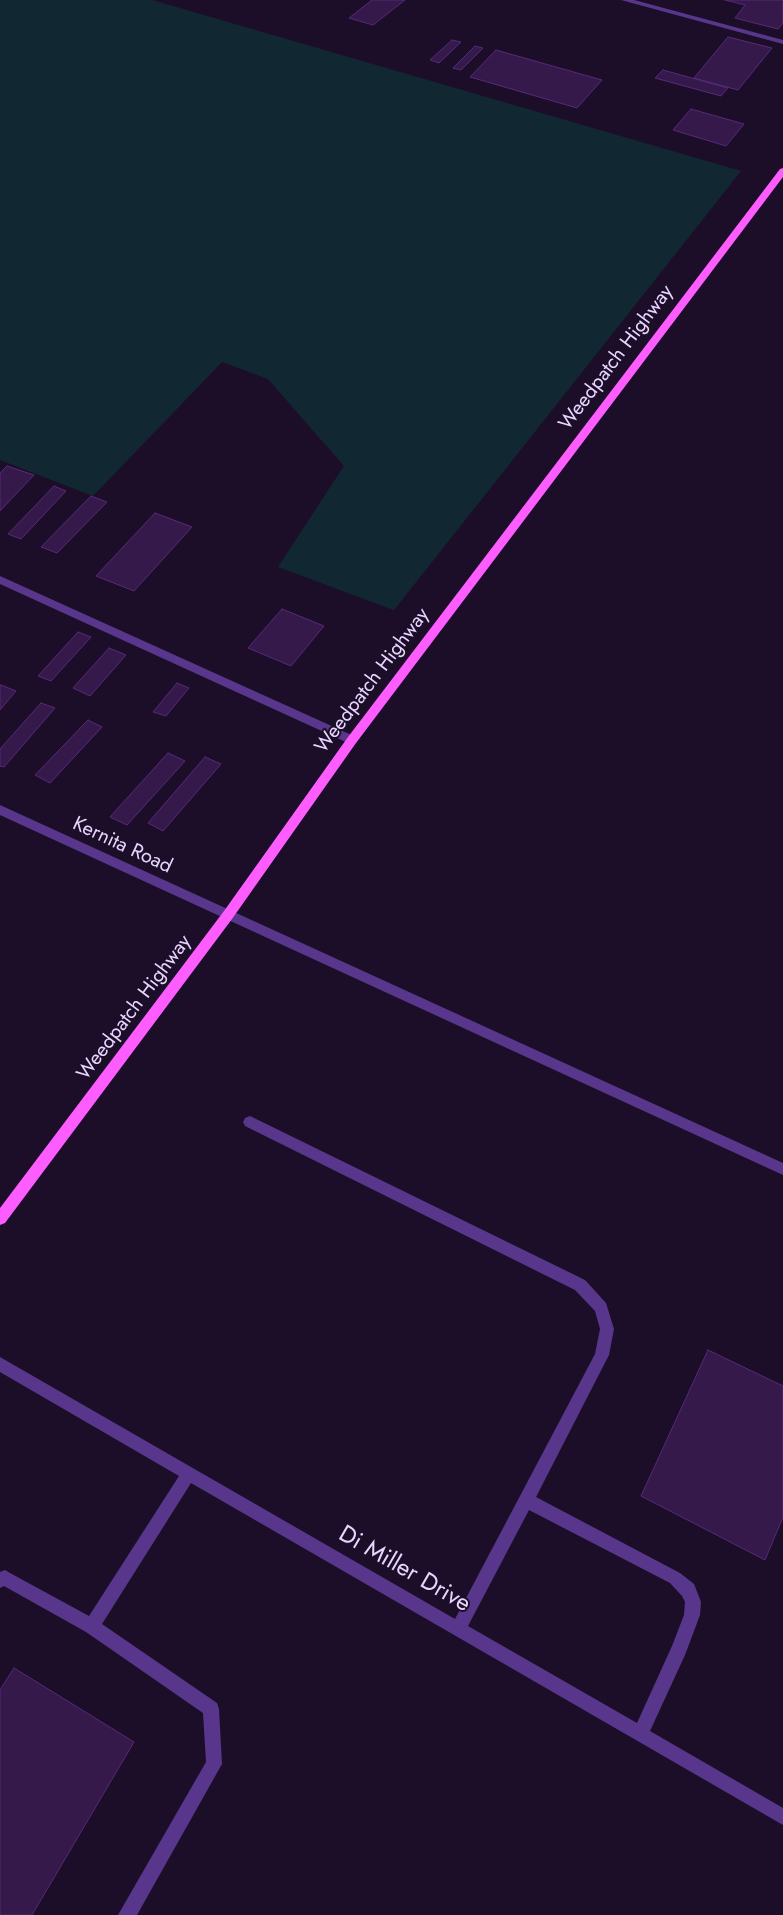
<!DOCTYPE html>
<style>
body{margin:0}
canvas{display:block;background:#1c0e29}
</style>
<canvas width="783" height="1915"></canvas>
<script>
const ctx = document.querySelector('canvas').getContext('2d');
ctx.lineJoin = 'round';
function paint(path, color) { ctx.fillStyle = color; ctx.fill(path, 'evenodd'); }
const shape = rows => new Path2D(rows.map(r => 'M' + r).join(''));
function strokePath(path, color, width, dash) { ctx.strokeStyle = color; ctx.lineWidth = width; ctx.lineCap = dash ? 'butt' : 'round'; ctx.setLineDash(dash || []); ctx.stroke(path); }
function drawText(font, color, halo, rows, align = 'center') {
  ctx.font = font + ' Jost,sans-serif'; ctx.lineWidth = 4; ctx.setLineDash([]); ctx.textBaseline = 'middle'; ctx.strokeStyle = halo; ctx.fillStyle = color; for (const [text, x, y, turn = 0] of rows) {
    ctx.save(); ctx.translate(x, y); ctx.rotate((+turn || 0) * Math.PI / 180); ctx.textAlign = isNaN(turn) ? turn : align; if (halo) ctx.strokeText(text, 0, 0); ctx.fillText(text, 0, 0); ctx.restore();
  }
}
paint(shape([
 [0,0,152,0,741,171,394,610,278,567,344,466,268,379,222,362,93,496,0,460]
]), '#112833');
const building = shape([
 [372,0,405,0,373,25,349,18,372,0],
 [725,0,783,0,783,23,778,29,735,18,745,5,725,0],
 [728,37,772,48,738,90,694,78,728,37],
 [452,40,461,42,439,63,430,60,452,40],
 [475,46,483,48,461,70,453,68,475,46],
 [496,50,602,80,577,108,470,77,496,50],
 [663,70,728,88,721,96,655,78,663,70],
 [691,109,744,124,726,146,673,130,691,109],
 [7,466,34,475,0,511,0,473,7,466],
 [54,486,66,491,21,539,8,534,54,486],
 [91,496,107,502,57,553,41,547,91,496],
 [155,513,192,527,134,591,96,576,155,513],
 [282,609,324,626,291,666,248,648,282,609],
 [78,632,91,637,51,681,38,676,78,632],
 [109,648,126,655,90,696,73,688,109,648],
 [177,683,189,688,166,716,153,712,177,683],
 [1,685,16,691,0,710,0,686,1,685],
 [41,703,55,708,4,767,0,766,0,749,41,703],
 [88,720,102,727,50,783,35,775,88,720],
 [168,753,185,761,127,825,110,817,168,753],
 [205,757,221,764,163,831,148,823,205,757],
 [708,1350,783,1386,783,1517,765,1560,641,1496,708,1350],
 [14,1668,134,1742,32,1915,0,1915,0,1690,14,1668]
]);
paint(building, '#35194b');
strokePath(building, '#562979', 1);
paint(shape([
 [621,0,634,0,783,40,783,44,621,0],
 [0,576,356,737,358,740,356,743,348,743,0,584,0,576],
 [0,805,783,1163,783,1175,0,815,0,805],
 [250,1116,585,1280,606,1303,614,1329,609,1355,536,1497,680,1573,694,1584,701,1602,700,1615,685,1655,650,1731,783,1808,783,1825,191,1483,102,1624,217,1703,219,1709,222,1764,137,1915,118,1915,206,1762,203,1713,86,1632,4,1586,0,1588,0,1572,5,1570,10,1573,89,1616,179,1476,0,1372,0,1357,455,1619,595,1354,600,1329,595,1311,575,1290,245,1126,243,1122,245,1118,250,1116],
 [529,1510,670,1583,682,1596,685,1602,684,1615,672,1646,637,1723,468,1626,529,1510]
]), '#58368b');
paint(shape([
 [783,168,783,177,356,743,232,919,5,1223,0,1225,0,1208,224,911,348,737,780,169,783,168]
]), '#fd5dff');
drawText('20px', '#e9d6ff', '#1c0e29', [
 ["Weedpatch Highway",617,358,-53],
 ["Weedpatch Highway",373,681,-53],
 ["Kernita Road",122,846,25],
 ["Weedpatch Highway",135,1008,-53]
]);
drawText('24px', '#e9d6ff', '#1c0e29', [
 ["Di Miller Drive",404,1570,30]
]);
</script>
